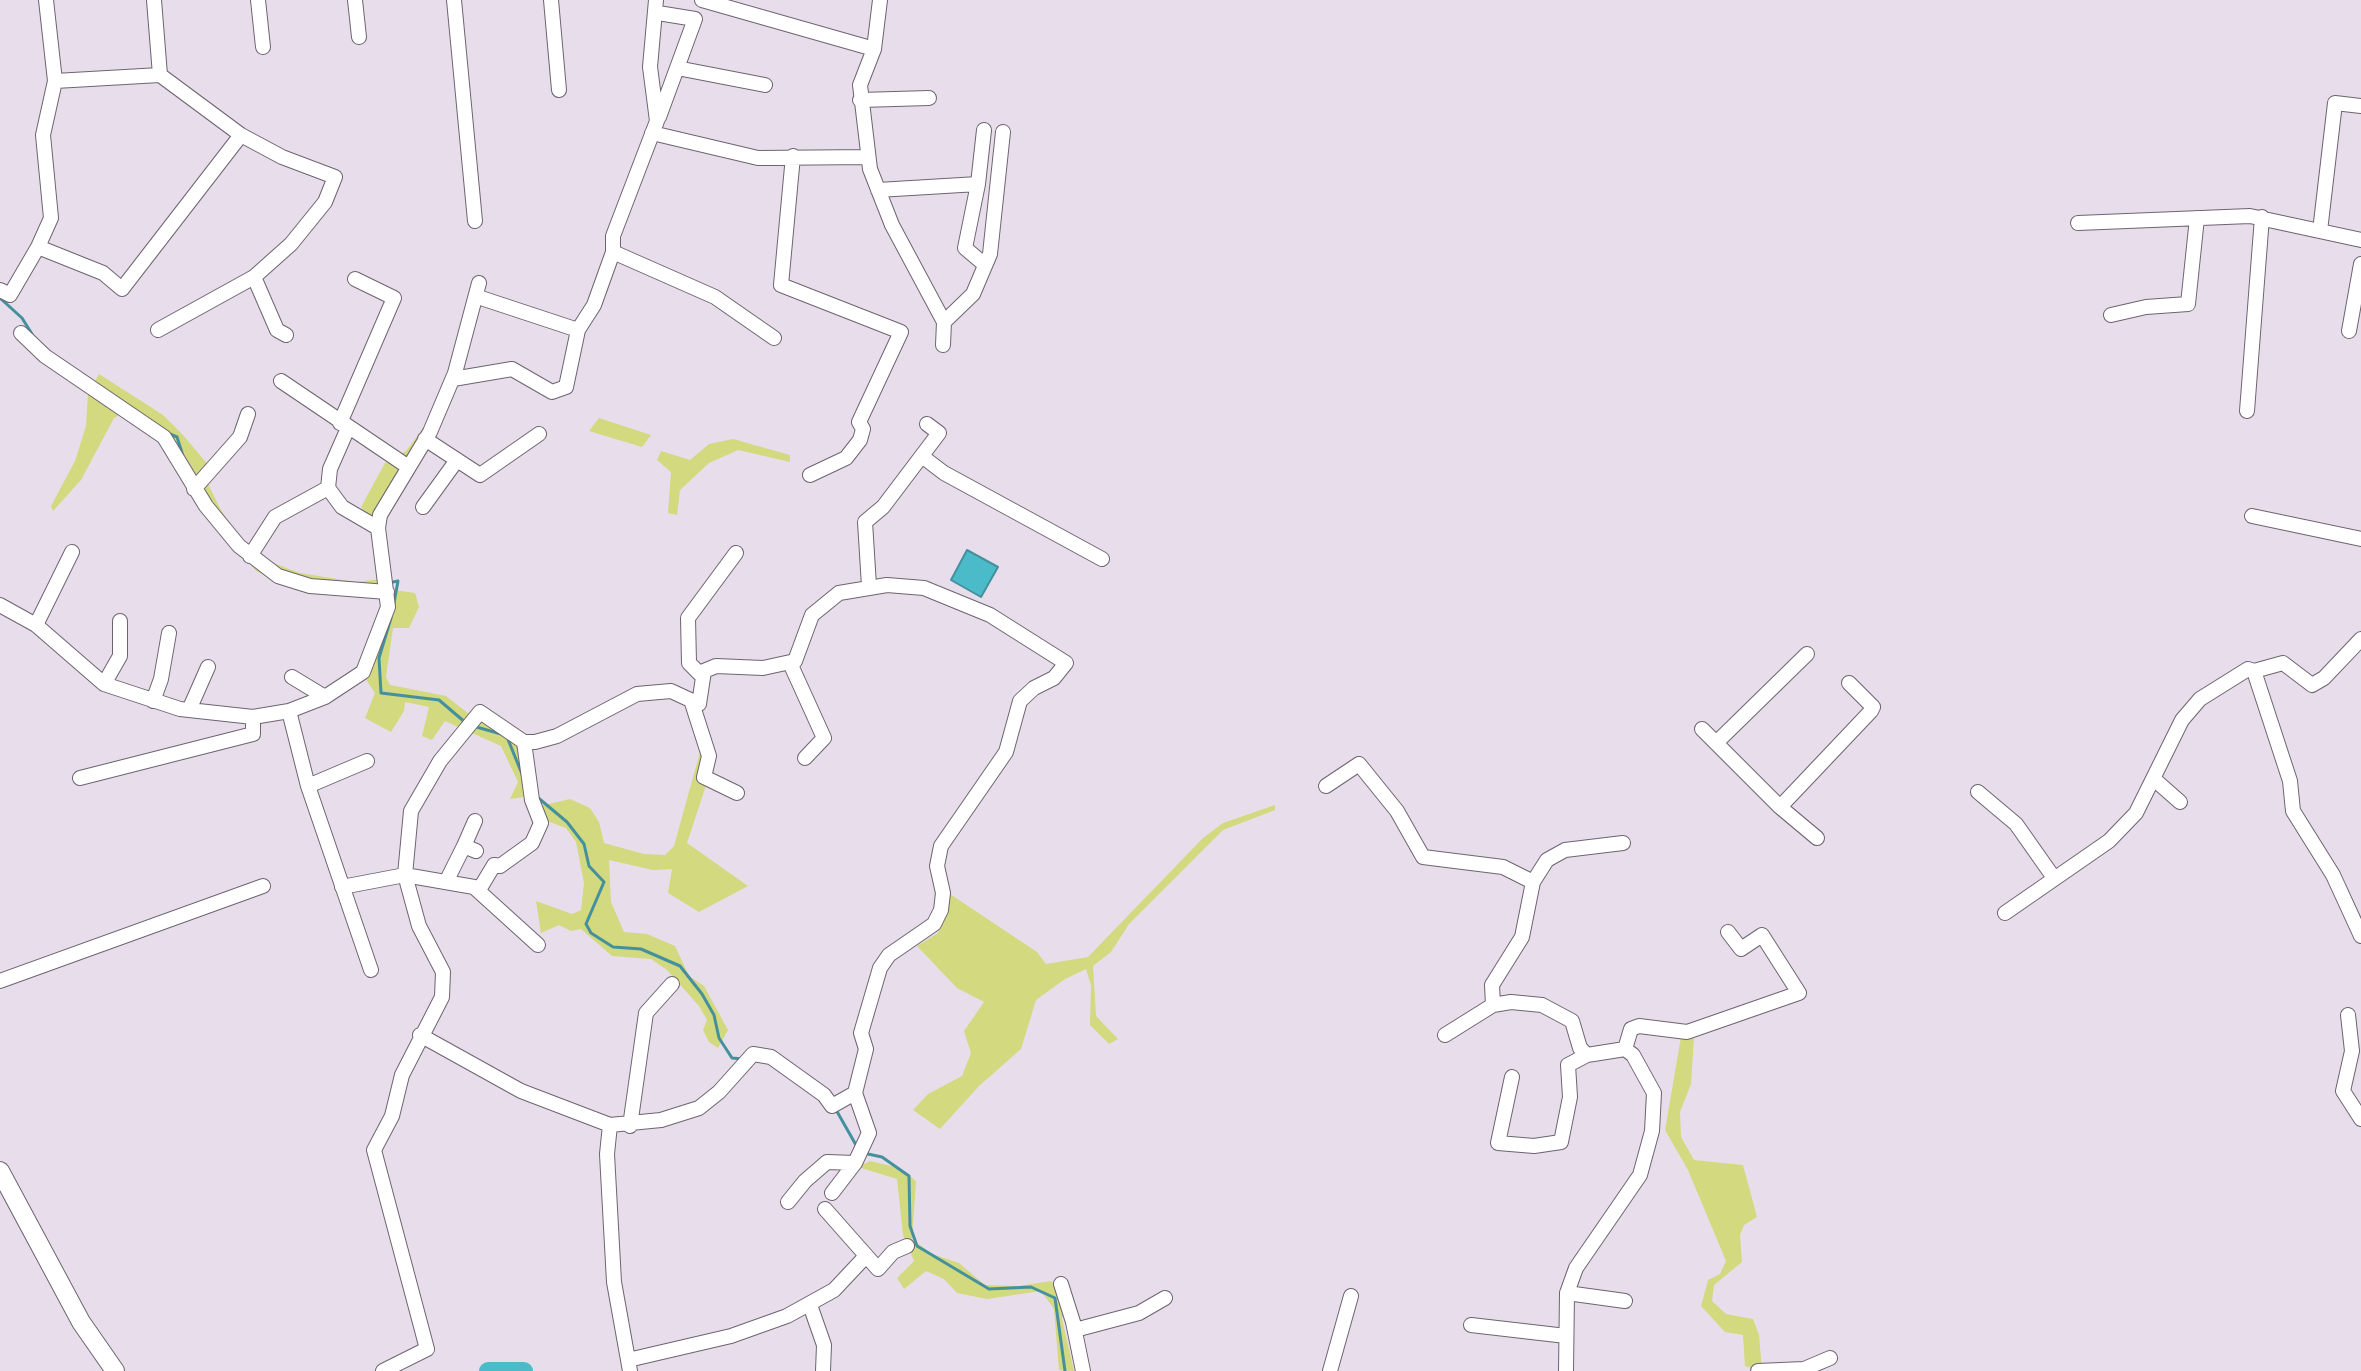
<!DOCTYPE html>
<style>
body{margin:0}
canvas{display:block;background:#e8deeb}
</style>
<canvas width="2361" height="1371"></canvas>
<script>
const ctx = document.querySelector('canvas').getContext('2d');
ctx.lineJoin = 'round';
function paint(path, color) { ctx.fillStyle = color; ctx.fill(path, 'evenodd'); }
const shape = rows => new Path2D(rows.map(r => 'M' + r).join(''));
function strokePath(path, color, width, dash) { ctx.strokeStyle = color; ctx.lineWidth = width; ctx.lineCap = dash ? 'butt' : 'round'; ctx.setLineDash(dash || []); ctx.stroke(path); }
paint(shape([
 [99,374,163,415,183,435,209,466,203,474,221,510,241,539,270,562,300,573,356,582,382,579,382,598,276,581,256,571,240,552,177,447,126,411,114,418,81,480,53,511,51,506,75,461,86,426,88,394],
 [457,383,443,421,398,496,381,501,371,519,361,507,385,463,406,451],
 [599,418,651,435,642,447,589,431],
 [733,439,790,455,790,462,738,450,709,463,680,490,677,515,668,513,671,472,657,460,661,451,690,460,709,444],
 [394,590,415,593,419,607,409,628,393,628,386,677,390,685,446,696,469,714,500,725,523,750,524,797,510,799,518,782,501,746,445,721,432,740,422,736,429,707,405,702,404,711,391,732,365,718,375,693,367,681,385,626,386,596],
 [688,710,714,761,687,843,748,886,699,912,668,893,672,869,653,870,609,860,611,902,624,932,647,934,675,946,689,976,704,986,728,1030,718,1048,709,1042,703,1030,707,1020,699,1006,667,970,651,959,612,956,581,929,571,931,559,925,541,933,536,901,572,914,581,910,584,883,576,842,566,828,547,821,536,807,570,799,590,808,599,822,604,843,644,854,665,855,674,846,700,752],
 [1275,805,1275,810,1223,830,1129,924,1111,952,1093,966,1096,1016,1118,1039,1109,1044,1090,1025,1091,985,1086,969,1065,979,1036,1000,1021,1049,979,1086,940,1129,913,1110,928,1094,962,1076,971,1053,964,1031,984,1002,957,988,917,946,938,933,950,894,1037,952,1046,964,1088,957,1203,838,1223,823],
 [1681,1037,1694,1037,1691,1084,1680,1112,1681,1137,1694,1160,1743,1165,1757,1217,1744,1225,1740,1235,1742,1262,1714,1285,1712,1301,1726,1314,1753,1319,1759,1335,1762,1371,1745,1366,1743,1335,1725,1332,1701,1306,1708,1280,1720,1274,1726,1261,1688,1170,1665,1130],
 [870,1161,900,1168,916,1181,912,1239,932,1254,959,1263,985,1285,1019,1286,1051,1281,1065,1296,1062,1319,1074,1371,1059,1370,1054,1309,1041,1291,987,1299,957,1293,944,1279,926,1271,904,1289,897,1278,914,1261,903,1235,897,1179,858,1167]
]), '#d2d97e');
const water = shape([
 [967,550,998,567,981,597,951,580,967,550]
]);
paint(water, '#4bbbca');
strokePath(water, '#44919d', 2);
strokePath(shape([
 [0,298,22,318,32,334],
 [170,434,177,437,183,456],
 [388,583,398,581,394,603],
 [391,618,379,658,381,693,439,700,466,723],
 [473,726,501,734],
 [507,737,522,774],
 [536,796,567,822,584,844,589,866,604,882,586,924,591,933,613,947,641,949,680,966,702,994,714,1015,719,1038,732,1058,743,1059],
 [835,1108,856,1145],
 [868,1154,882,1157,909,1176,910,1226,917,1246,989,1289,1031,1287,1055,1298,1065,1371]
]), '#44919d', 3);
strokePath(shape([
 [488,1371,524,1371]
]), '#4bbbca', 18);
const minor = shape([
 [154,0,160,75],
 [258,0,263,47],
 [355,0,359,37],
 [454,0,475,221],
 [551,0,559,90],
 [702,0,874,49],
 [880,0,874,49,860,85,870,169,892,225,944,322],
 [658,13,695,19,659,117],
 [677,68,765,85],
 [860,100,929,98],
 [984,130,978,184,965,248,985,265],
 [652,133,758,158,868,157],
 [793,156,781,285,901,332,859,422,863,429,860,440,846,458,810,475],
 [878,190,978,184],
 [2078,223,2250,216,2361,240],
 [2320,231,2335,103,2361,106],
 [38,247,51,218,43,135,55,81,46,0],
 [613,252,613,236,657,121,650,67,656,0],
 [254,277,277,330,286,335],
 [0,290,10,295,38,247,103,273,122,289,241,135,160,75,55,81],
 [478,297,578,330,594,305,613,252,715,297,774,338],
 [2111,315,2146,307,2188,304,2197,218],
 [158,330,254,277,291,244,325,202,335,177,282,157,241,135],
 [2349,331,2361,264],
 [21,333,45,356,164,437,206,506,239,546,278,576,310,586,387,592],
 [943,345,944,322,973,294,990,254,1003,132],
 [453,379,512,369,552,392,566,387,578,330],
 [281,381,407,466],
 [2247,411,2262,217],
 [340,423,394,298,355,279],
 [425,439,480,475,539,434],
 [923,457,944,473,1102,559],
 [328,488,330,469,348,428],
 [194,489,240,437,248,414],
 [423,507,457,460],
 [2252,516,2361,539],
 [250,556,275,517,328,488,342,507,378,528],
 [869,586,865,522,883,507,939,433,927,424],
 [0,605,36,625,104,684,180,709,253,717,289,711,325,697,363,672,388,607,378,528,380,515,430,432,455,373,479,283],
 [36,625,72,552],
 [790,663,824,738,805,758],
 [2254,671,2283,663,2312,685,2324,678,2361,639],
 [292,677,325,697],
 [703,677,689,663,688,618,736,553],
 [104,684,120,656,120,621],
 [153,701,161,679,169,633],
 [692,703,709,756,704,777,737,793],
 [189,710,208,667],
 [289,711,308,786,371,970],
 [1702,729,1780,807,1817,838],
 [1717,742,1807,654],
 [80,778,253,734,253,717],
 [2155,780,2180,802],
 [308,786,367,761],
 [1326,786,1359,764,1397,811,1423,857,1503,867,1533,882],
 [1978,792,2016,824,2054,878],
 [1780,807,1871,711,1873,707,1849,683],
 [464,846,475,821],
 [446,882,464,846,476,851],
 [342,887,405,875,474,887,538,945],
 [479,890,494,865,500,866,532,843,541,823,532,800,524,742],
 [2005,913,2109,841,2136,813,2182,720,2200,699,2248,669,2254,671,2290,781,2293,811,2333,875,2361,936],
 [0,981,263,886],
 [1493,1005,1492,985,1522,937,1533,882,1547,860,1565,850,1623,843],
 [2348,1015,2352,1051,2343,1091,2361,1119],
 [420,1035,521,1091,610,1125,661,1120,699,1108,719,1092,753,1054,771,1057,824,1095,832,1106,855,1093],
 [1445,1035,1493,1005,1511,1002,1542,1005,1572,1021,1580,1048,1587,1055],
 [1625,1049,1631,1029,1639,1026,1687,1032,1799,993,1762,935,1741,949,1728,932],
 [1512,1077,1498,1143,1534,1146,1561,1142,1570,1097,1568,1065,1587,1055,1625,1049,1633,1055,1654,1093,1652,1131,1640,1175,1576,1268,1567,1293,1566,1371],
 [610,1125,607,1154,614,1282,630,1371],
 [630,1126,646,1013,672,984],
 [788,1202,805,1181,827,1162,855,1163],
 [825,1209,878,1269,893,1252,907,1246],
 [1061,1284,1073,1322,1083,1371],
 [1567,1293,1625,1301],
 [810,1305,824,1345,823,1371],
 [1471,1325,1566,1336],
 [1075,1330,1139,1313,1165,1298],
 [628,1360,731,1336,787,1316,834,1290,865,1257],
 [383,1371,427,1349,374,1150,392,1116,402,1075,442,997,443,972,419,926,405,875,411,811,440,761,480,712,524,742,535,742,557,736,637,694,671,691,699,704,704,671,716,666,763,668,795,661,812,615,839,593,887,585,924,588,990,615,1066,663,1054,678,1034,688,1020,701,1006,752,941,846,937,866,943,893,941,910,934,924,889,955,880,968,861,1033,866,1049,855,1093,869,1133,855,1163,832,1193],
 [1330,1371,1351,1296],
 [1758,1371,1804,1369,1830,1358]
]);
const major = shape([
 [0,1171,81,1322,115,1371]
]);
strokePath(minor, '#6d6470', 16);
strokePath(major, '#6d6470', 20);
strokePath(minor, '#fff', 14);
strokePath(major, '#fff', 18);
</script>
